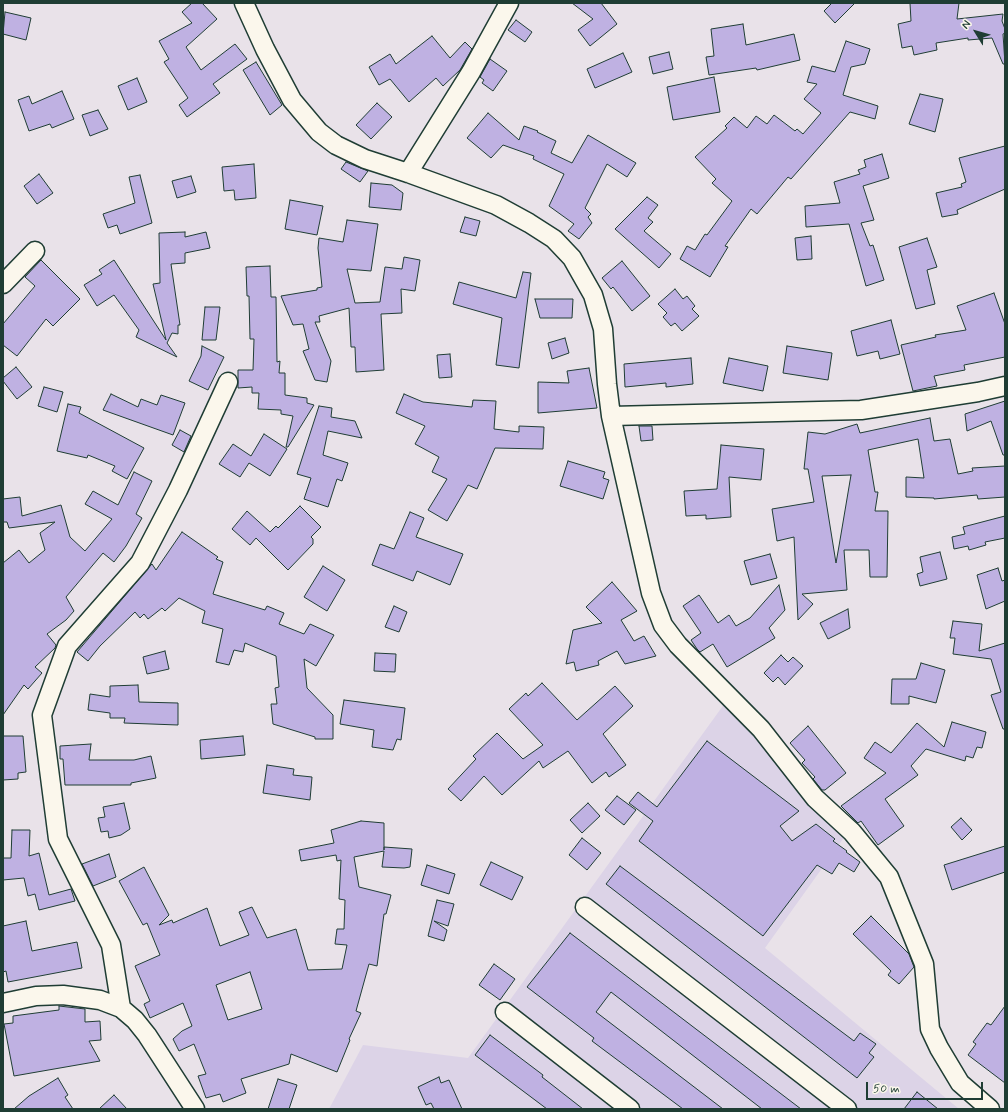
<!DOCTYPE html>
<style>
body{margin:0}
#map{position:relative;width:1008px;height:1112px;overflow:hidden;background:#e9e2e9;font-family:Mynerve,sans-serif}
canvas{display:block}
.frame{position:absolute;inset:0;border:4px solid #1f3d34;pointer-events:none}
.north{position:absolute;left:956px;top:12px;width:40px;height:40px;-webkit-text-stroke:3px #fbf7ec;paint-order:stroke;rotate:307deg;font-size:11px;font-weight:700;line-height:16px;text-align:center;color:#1f3d34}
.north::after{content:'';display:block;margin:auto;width:14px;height:18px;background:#1f3d34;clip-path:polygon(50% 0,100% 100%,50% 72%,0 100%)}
.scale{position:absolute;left:866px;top:1082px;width:117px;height:18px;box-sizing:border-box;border:2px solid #1f3d34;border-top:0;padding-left:5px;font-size:12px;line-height:14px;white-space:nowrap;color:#1f3d34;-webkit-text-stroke:3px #fbf7ec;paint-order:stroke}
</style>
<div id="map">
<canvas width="1008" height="1112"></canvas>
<div class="frame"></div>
<div class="north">N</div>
<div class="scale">50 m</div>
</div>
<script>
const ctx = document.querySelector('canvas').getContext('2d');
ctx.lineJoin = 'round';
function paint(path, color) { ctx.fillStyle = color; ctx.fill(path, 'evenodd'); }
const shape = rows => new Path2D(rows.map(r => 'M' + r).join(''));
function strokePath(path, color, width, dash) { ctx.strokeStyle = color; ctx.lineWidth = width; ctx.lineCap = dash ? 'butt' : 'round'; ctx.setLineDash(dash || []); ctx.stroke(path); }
paint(shape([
 [725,703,848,832,765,948,959,1109,329,1109,363,1045,468,1058]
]), '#dcd3e7');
const building = shape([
 [192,3,202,3,217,19,186,47,201,70,235,44,247,59,213,84,220,93,187,117,179,105,188,98,164,62,169,59,159,41,192,23,182,12,192,3],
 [572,3,601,3,617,24,590,46,578,30,593,19,572,3],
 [832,3,855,3,835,23,824,11,832,3],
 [910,3,959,3,957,19,1003,14,1002,21,1005,29,1005,33,1003,34,1005,64,1003,64,992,38,968,40,968,38,936,43,937,50,914,55,912,46,902,48,898,24,911,21,910,3],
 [5,12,31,18,26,40,3,34,5,12],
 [516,20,532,32,525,42,508,30,516,20],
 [743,24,746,45,794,34,800,60,757,70,756,68,709,75,706,57,714,56,711,29,743,24],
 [432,36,450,58,465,42,472,49,460,70,443,86,436,78,409,102,390,79,379,85,369,67,390,54,396,64,432,36],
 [846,41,870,49,865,64,851,67,843,95,878,106,875,119,850,112,791,179,788,177,757,214,751,209,725,246,728,247,710,277,680,259,687,246,695,250,705,234,707,235,732,201,712,183,716,179,695,157,727,128,725,126,734,117,747,128,756,116,767,124,774,115,795,131,797,129,803,134,821,113,804,99,817,84,807,82,812,66,835,72,846,41],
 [669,52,673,69,653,74,649,57,669,52],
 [623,53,632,72,595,88,587,69,623,53],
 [490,59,507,71,493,91,482,83,484,80,480,77,490,59],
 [256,62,282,105,270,115,243,70,256,62],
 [714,77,720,112,673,120,667,87,714,77],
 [137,78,147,102,128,110,118,86,137,78],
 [62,91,74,119,52,128,50,124,29,131,18,100,29,96,32,104,62,91],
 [920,94,943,99,935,132,909,124,920,94],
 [377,103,392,117,371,139,356,125,377,103],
 [98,110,108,129,90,136,82,115,98,110],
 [488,113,519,140,524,126,538,131,537,132,556,141,551,153,572,163,588,135,636,163,627,177,607,164,585,208,591,214,588,217,592,223,579,239,568,231,574,224,549,206,564,174,533,159,534,156,503,145,491,158,467,138,488,113],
 [1005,146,1005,189,957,210,958,214,942,217,936,193,962,187,961,184,966,182,959,158,1005,146],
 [882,154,889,178,863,186,874,220,861,223,870,246,873,245,884,280,866,286,849,224,806,227,805,206,840,203,834,182,860,174,858,170,866,167,864,160,882,154],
 [346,162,368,171,360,182,341,169,346,162],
 [254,164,256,198,235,200,234,190,224,191,222,167,254,164],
 [39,174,53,193,37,204,24,186,39,174],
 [140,175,152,223,120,234,117,225,108,228,103,214,135,203,129,177,140,175],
 [191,176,196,192,177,198,172,181,191,176],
 [371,183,392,185,403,193,401,210,369,207,371,183],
 [647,197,658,205,648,218,653,222,644,231,671,254,659,268,615,229,647,197],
 [290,200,323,206,317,235,285,229,290,200],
 [465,217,480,221,476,236,460,232,465,217],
 [347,220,378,224,371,271,347,269,355,303,380,302,385,267,402,269,404,257,420,260,415,291,401,289,402,313,381,314,384,370,356,372,355,347,351,347,349,308,319,316,320,322,315,322,331,361,327,382,315,380,303,351,309,349,303,324,293,325,281,296,317,290,317,288,322,287,318,248,319,238,343,242,347,220],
 [185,232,185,237,206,232,210,248,185,253,185,263,171,264,180,325,178,325,178,334,172,333,167,343,177,357,136,337,139,330,114,295,97,306,84,285,102,274,99,270,114,260,166,340,153,284,160,283,159,233,185,232],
 [811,236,812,259,797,260,795,238,811,236],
 [927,238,937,267,927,270,935,304,916,309,899,247,927,238],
 [41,260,80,299,53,326,46,319,17,356,3,345,3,324,35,286,25,277,41,260],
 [622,261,650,296,632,311,613,287,611,289,602,278,622,261],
 [270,266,271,297,276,297,277,362,280,361,279,373,285,373,285,395,307,398,307,403,314,405,288,447,286,447,293,416,281,414,281,410,258,409,259,393,252,393,252,387,238,388,238,370,253,370,254,339,250,339,249,296,247,296,246,267,270,266],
 [523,272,531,273,519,368,496,365,502,318,453,304,459,282,516,298,523,272],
 [675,289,683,299,687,296,695,306,692,309,699,316,682,331,675,323,671,326,663,317,667,313,658,304,675,289],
 [994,293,1005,324,1005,357,964,365,965,370,934,376,937,386,913,391,901,345,936,337,935,335,966,330,957,306,994,293],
 [535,299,573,299,572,318,540,318,535,299],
 [205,307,220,307,216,340,202,340,205,307],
 [891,320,900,354,880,359,878,351,857,356,851,331,891,320],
 [565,338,569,353,552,359,548,343,565,338],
 [202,346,224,357,208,390,189,381,201,356,202,346],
 [787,346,832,353,828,380,783,373,787,346],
 [450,354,452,377,439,378,437,355,450,354],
 [691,358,693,384,666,387,666,383,625,387,624,364,691,358],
 [729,358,768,366,763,391,723,383,729,358],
 [16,367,32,387,17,399,3,381,3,378,16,367],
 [589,368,597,408,538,413,538,382,569,383,567,371,589,368],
 [44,387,63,392,57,412,38,406,44,387],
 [111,394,138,407,141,399,157,405,161,395,185,403,173,435,103,410,111,394],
 [404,394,423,402,472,407,473,400,496,401,494,429,519,432,519,426,544,427,543,449,495,448,477,489,468,485,447,521,428,510,447,479,432,472,439,457,415,444,425,426,396,413,404,394],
 [1005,401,1005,455,1003,455,991,421,967,431,965,414,1005,401],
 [68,404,81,407,79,413,144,448,127,479,112,471,115,466,88,455,87,458,57,451,68,404],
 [319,406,332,408,331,417,355,421,362,438,328,431,323,455,348,463,342,481,337,479,328,507,304,499,311,478,297,474,319,406],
 [930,418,934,441,950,439,958,474,973,471,972,468,1005,466,1005,497,978,499,977,495,934,499,934,498,906,497,906,477,924,478,918,439,868,450,875,492,878,492,875,511,888,511,887,577,870,577,869,550,844,550,847,590,802,594,813,604,798,620,794,537,777,541,772,509,814,502,808,469,804,469,808,432,825,434,857,424,860,433,930,418],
 [851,475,839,546,836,563,822,476,851,475],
 [639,426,652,426,653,440,641,441,639,426],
 [180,430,191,436,184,452,172,445,180,430],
 [264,434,287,449,270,476,249,463,240,477,219,464,233,444,251,456,264,434],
 [721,445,764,449,761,480,729,477,731,517,706,519,706,515,686,516,684,491,717,489,721,445],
 [568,461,605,472,603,478,609,480,603,499,560,486,568,461],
 [134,472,152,481,136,514,142,518,126,546,114,562,103,553,66,597,74,611,66,620,47,634,56,645,55,648,35,667,42,673,28,689,24,685,3,715,3,563,19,550,29,563,45,550,40,533,55,522,9,528,7,522,3,522,3,499,20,497,22,516,61,505,70,537,85,551,112,519,85,504,93,491,118,505,134,472],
 [300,506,321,527,311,537,313,539,313,544,288,570,256,538,250,545,232,529,247,511,270,532,276,526,278,528,300,506],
 [410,512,424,518,416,537,463,554,450,585,417,571,413,581,372,565,380,544,394,549,410,512],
 [1005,516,1005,538,985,542,986,545,969,550,968,546,954,549,952,537,965,534,963,527,1005,516],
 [182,532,218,557,216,559,223,562,213,594,265,610,267,606,284,613,279,624,304,634,310,624,334,635,316,666,304,659,307,688,333,715,333,739,315,739,315,737,273,724,271,704,277,704,275,688,279,687,276,656,245,643,243,652,234,650,229,665,216,662,223,629,202,623,205,611,179,598,165,611,162,608,148,619,144,614,140,618,135,612,100,646,88,661,77,652,151,565,152,564,156,570,182,532],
 [940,552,947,579,920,586,917,574,923,572,920,557,940,552],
 [770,554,777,578,751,585,744,561,770,554],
 [323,566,345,580,327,611,304,597,323,566],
 [998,568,1002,581,1005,580,1005,601,986,609,977,575,998,568],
 [612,582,637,611,621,620,634,641,644,636,656,656,625,664,617,651,598,661,599,665,576,671,574,662,566,664,573,630,602,623,586,607,612,582],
 [779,585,785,610,769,628,775,638,727,667,713,644,700,652,697,649,691,640,701,633,683,606,699,595,718,623,729,615,736,626,750,618,779,585],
 [394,606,407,612,399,632,385,627,394,606],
 [848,609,850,628,828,639,820,623,848,609],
 [953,621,982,624,979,651,1005,643,1005,729,1003,729,991,695,1001,692,991,659,953,654,955,638,950,638,953,621],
 [165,651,169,669,147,674,143,657,165,651],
 [375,653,396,654,395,672,374,671,375,653],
 [781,655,788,662,793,657,803,666,785,685,778,677,773,682,764,673,781,655],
 [921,663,945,670,936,703,909,696,909,704,891,704,892,679,916,679,921,663],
 [542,683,577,720,615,686,633,706,603,734,626,765,609,777,606,772,592,783,568,751,543,768,539,761,502,795,484,776,461,801,448,789,476,759,473,756,497,733,523,759,543,745,509,709,526,693,528,696,542,683],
 [138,685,139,702,178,703,178,725,124,723,125,718,110,718,110,713,88,710,90,694,110,697,110,686,138,685],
 [344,700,405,708,401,740,397,739,393,750,372,747,374,730,340,724,344,700],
 [952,722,986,732,982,748,977,747,973,758,966,756,965,761,926,749,911,766,918,775,885,799,904,826,878,845,861,821,858,823,841,806,886,773,864,758,875,742,891,753,917,723,944,747,952,722],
 [808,726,846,773,825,790,822,790,813,779,815,777,802,763,805,760,790,743,808,726],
 [3,736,23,736,26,772,18,773,18,779,3,780,3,736],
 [243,736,245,755,201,759,200,740,243,736],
 [707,741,799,811,780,826,792,841,816,824,835,839,833,841,847,851,846,852,860,862,854,872,839,863,832,874,817,865,763,936,639,841,653,821,629,803,638,792,657,807,707,741],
 [91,744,89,760,134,760,151,756,156,778,131,783,131,785,65,785,63,759,60,759,60,746,91,744],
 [267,765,294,769,293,775,312,777,310,800,263,793,267,765],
 [617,796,636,810,624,825,605,810,617,796],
 [124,803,130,829,121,835,109,838,108,831,101,832,98,818,105,817,103,807,124,803],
 [588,803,600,816,582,833,570,820,588,803],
 [961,818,972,830,962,840,951,827,961,818],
 [361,821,384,823,384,850,384,847,412,849,410,867,404,868,382,867,384,851,354,857,359,887,391,895,386,914,384,914,377,966,369,964,356,1011,361,1013,349,1039,350,1040,337,1072,291,1054,289,1064,241,1079,246,1093,223,1102,220,1094,206,1098,198,1076,206,1074,194,1044,179,1051,173,1039,182,1031,192,1026,183,1003,150,1018,144,1004,150,1001,135,966,160,955,147,923,143,925,119,881,144,867,169,915,159,925,172,920,173,923,207,908,220,946,249,935,239,912,252,907,267,938,296,929,308,970,342,969,347,945,335,944,337,929,344,929,345,900,339,899,341,860,337,861,336,855,301,861,299,850,334,843,331,830,361,821],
 [250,972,262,1009,228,1020,216,985,250,972],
 [12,830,30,830,29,856,39,853,49,895,71,889,75,901,39,910,35,894,28,896,24,878,3,880,3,858,11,858,12,830],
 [582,838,601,853,587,870,569,855,582,838],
 [1005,846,1005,872,952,890,944,865,1005,846],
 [109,854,116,877,93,886,82,864,109,854],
 [491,862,523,877,512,900,480,885,491,862],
 [427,865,455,874,449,894,421,885,427,865],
 [620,866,854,1041,860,1033,876,1044,869,1053,874,1057,857,1078,606,884,620,866],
 [437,900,454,904,448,926,434,921,447,930,444,941,428,936,437,900],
 [871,916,909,954,914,967,899,984,888,975,891,971,853,934,871,916],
 [26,921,32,951,77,942,82,968,8,982,6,971,3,972,3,926,26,921],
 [570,933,692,1026,801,1109,762,1109,611,992,596,1012,723,1109,683,1109,592,1041,594,1038,527,987,570,933],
 [494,964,515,979,500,1000,479,985,494,964],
 [59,1006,85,1009,85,1022,100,1021,101,1040,89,1041,100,1061,14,1076,4,1024,13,1023,13,1016,59,1010,59,1006],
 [1005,1006,1005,1083,968,1055,976,1044,973,1042,987,1023,991,1025,1005,1006],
 [490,1035,543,1075,542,1077,583,1109,547,1109,475,1055,490,1035],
 [439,1077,441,1083,449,1080,462,1109,434,1109,431,1103,426,1105,418,1087,439,1077],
 [58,1078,68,1095,65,1097,73,1109,14,1109,29,1096,58,1078],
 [278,1079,297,1085,289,1109,268,1109,278,1079],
 [917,1092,938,1109,904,1109,917,1092],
 [114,1095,127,1109,99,1109,114,1095]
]);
paint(building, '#bfb1e2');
strokePath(building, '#1f3d34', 1);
const minor = shape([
 [244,3,265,49,292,100,319,132,336,145,365,159,408,173,496,205,529,223,554,239,572,258,593,295,603,329,607,384,611,416,861,410,978,392,1005,386],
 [408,173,471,72,509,3],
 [3,284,35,251],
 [611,416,651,593,663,625,678,645,761,729,815,798,852,832,889,877,924,964,930,1029,939,1048,960,1083,990,1109],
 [585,907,847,1109],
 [3,1003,36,996,63,995,100,1000,121,1008,135,1020,147,1035,195,1109],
 [121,1008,111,945,58,839,42,715,67,646,140,563,178,490,228,382],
 [505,1012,630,1109]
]);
strokePath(minor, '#1f3d34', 21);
strokePath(minor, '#fbf7ec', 18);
</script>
